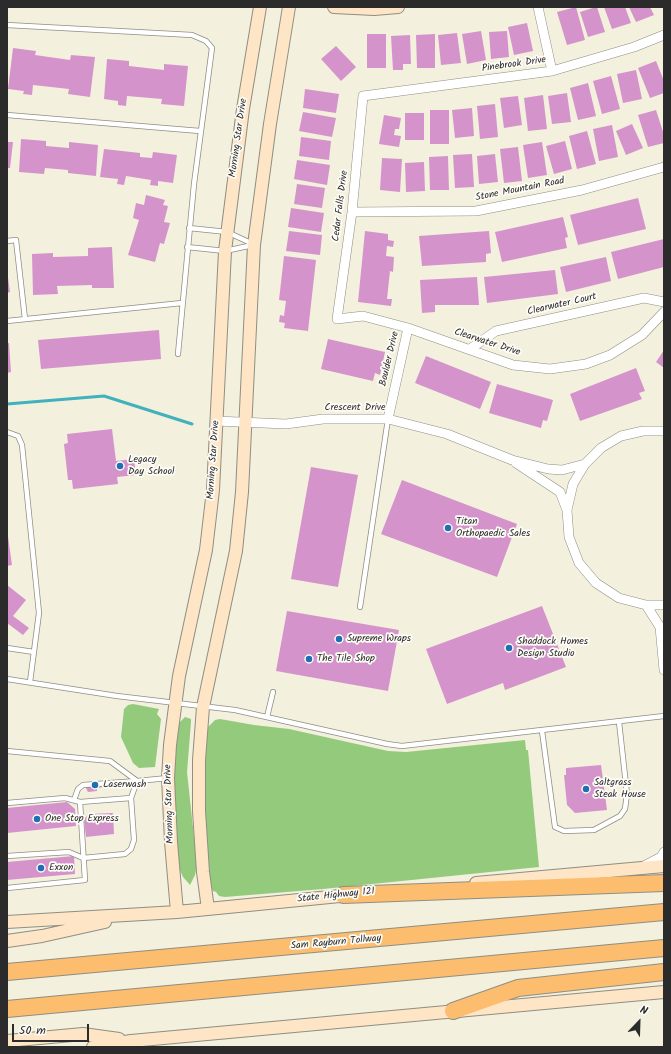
<!DOCTYPE html>
<style>
body{margin:0}
#map{position:relative;width:671px;height:1054px;overflow:hidden;background:#f3f0dd;font-family:Kalam,sans-serif}
canvas{display:block}
.frame{position:absolute;inset:0;border:8px solid #2b2b2b;pointer-events:none}
.north{position:absolute;left:619px;top:1002px;width:40px;height:40px;-webkit-text-stroke:3px #fdfcf7;paint-order:stroke;rotate:23deg;font-size:11px;font-weight:700;line-height:16px;text-align:center;color:#2b2b2b}
.north::after{content:'';display:block;margin:auto;width:14px;height:18px;background:#2b2b2b;clip-path:polygon(50% 0,100% 100%,50% 72%,0 100%)}
.scale{position:absolute;left:12px;top:1024px;width:77px;height:18px;box-sizing:border-box;border:2px solid #2b2b2b;border-top:0;padding-left:5px;font-size:12px;line-height:14px;white-space:nowrap;color:#2b2b2b;-webkit-text-stroke:3px #fdfcf7;paint-order:stroke}
</style>
<div id="map">
<canvas width="671" height="1054"></canvas>
<div class="frame"></div>
<div class="north">N</div>
<div class="scale">50 m</div>
</div>
<script>
const ctx = document.querySelector('canvas').getContext('2d');
ctx.lineJoin = 'round';
function paint(path, color) { ctx.fillStyle = color; ctx.fill(path, 'evenodd'); }
const shape = rows => new Path2D(rows.map(r => 'M' + r).join(''));
function strokePath(path, color, width, dash) { ctx.strokeStyle = color; ctx.lineWidth = width; ctx.lineCap = dash ? 'butt' : 'round'; ctx.setLineDash(dash || []); ctx.stroke(path); }
function drawText(font, color, halo, rows, align = 'center') {
  ctx.font = font + ' Kalam,sans-serif'; ctx.lineWidth = 3.5; ctx.setLineDash([]); ctx.textBaseline = 'middle'; ctx.strokeStyle = halo; ctx.fillStyle = color; for (const [text, x, y, turn = 0] of rows) {
    ctx.save(); ctx.translate(x, y); ctx.rotate((+turn || 0) * Math.PI / 180); ctx.textAlign = isNaN(turn) ? turn : align; if (halo) ctx.strokeText(text, 0, 0); ctx.fillText(text, 0, 0); ctx.restore();
  }
}
paint(shape([
 [133,704,159,709,157,714,161,719,155,767,139,768,133,763,121,737,124,709,128,705],
 [185,717,191,719,191,722,187,772,197,865,195,875,190,885,183,877,179,868,176,835,174,774,176,731,178,724],
 [220,719,254,725,289,729,388,751,406,752,525,740,526,750,528,750,539,867,323,889,225,897,219,896,216,892,213,891,210,886,204,818,204,761,208,727,215,720]
]), '#94ca7c');
strokePath(shape([
 [7,404,104,396,192,424]
]), '#41b1bb', 3);
paint(shape([
 [576,7,585,40,567,45,557,12],
 [596,7,597,7,605,32,588,37,580,12],
 [604,7,625,7,631,23,612,29],
 [629,7,650,7,654,15,636,22],
 [527,23,533,51,514,55,508,27],
 [481,31,486,60,467,64,462,34],
 [507,31,509,57,491,59,489,32],
 [457,33,461,63,441,65,438,35],
 [367,34,386,34,386,68,367,68],
 [435,34,435,68,417,68,416,35],
 [410,35,411,64,403,64,403,70,393,70,391,36],
 [336,46,356,67,341,81,321,59],
 [13,48,36,51,35,55,70,60,71,55,95,57,90,97,68,94,69,89,33,85,32,95,23,94,24,91,8,89],
 [107,59,129,61,129,66,164,70,164,64,188,66,184,106,161,104,162,99,127,96,126,106,118,105,118,101,104,99],
 [656,61,664,81,664,93,650,98,638,68],
 [636,70,642,99,623,103,617,74],
 [611,76,620,109,602,114,593,81],
 [588,83,596,116,578,120,570,88],
 [305,89,339,94,336,113,303,108],
 [567,93,571,122,552,124,548,96],
 [543,95,547,129,528,131,524,98],
 [518,96,522,125,504,128,500,98],
 [495,104,498,137,480,139,477,106],
 [472,108,474,136,455,138,452,110],
 [430,110,449,110,449,144,430,144],
 [656,110,664,135,664,143,648,147,638,115],
 [303,112,336,118,332,137,299,131],
 [405,113,424,113,424,140,405,140],
 [384,115,401,118,399,129,395,129,394,135,401,136,399,147,379,144],
 [632,124,643,148,626,155,616,131],
 [612,125,618,157,599,161,593,129],
 [587,131,596,164,577,169,569,136],
 [301,137,331,141,329,160,299,156],
 [21,139,46,141,46,146,69,148,69,142,98,145,96,176,68,173,68,170,45,168,44,174,19,172],
 [565,141,572,169,554,174,546,146],
 [7,142,13,142,10,168,7,168],
 [542,142,547,175,528,178,523,145],
 [518,147,522,181,504,183,500,149],
 [104,149,140,153,140,157,152,158,153,152,177,155,173,183,158,181,158,186,150,185,151,180,126,176,124,185,117,184,118,179,100,177],
 [472,154,474,187,455,188,453,155],
 [495,154,498,182,479,184,477,156],
 [448,156,449,190,430,190,429,157],
 [382,158,402,159,400,192,380,190],
 [297,160,330,165,327,185,294,179],
 [424,162,425,191,406,192,405,163],
 [297,184,325,188,322,208,294,204],
 [146,195,165,200,163,205,168,206,164,222,170,223,164,244,160,243,155,262,128,255,139,220,133,218,136,203,144,205],
 [638,198,646,229,578,245,570,215],
 [291,208,324,213,321,232,288,227],
 [563,217,568,237,565,238,567,248,502,262,495,232],
 [289,231,322,235,320,255,286,251],
 [365,231,388,234,388,240,394,241,393,247,387,246,386,256,394,257,393,272,390,271,387,299,392,299,391,306,358,302],
 [489,231,491,253,486,254,486,262,422,266,419,236],
 [664,239,664,267,618,279,611,252],
 [112,247,114,288,92,288,92,285,57,286,58,294,33,295,32,254,53,253,53,257,88,256,88,248],
 [284,256,316,260,308,331,284,328,285,323,279,322,280,315,284,316,286,301,279,300],
 [606,257,611,281,566,292,560,267],
 [7,270,10,292,7,293],
 [555,270,558,294,487,303,484,277],
 [477,277,479,305,435,305,435,312,422,313,420,280],
 [159,330,161,359,41,369,38,340],
 [328,339,385,352,380,375,375,373,373,381,321,369],
 [7,343,9,343,11,372,7,373],
 [664,350,664,368,656,362],
 [426,356,491,382,480,409,415,383],
 [636,368,645,391,639,393,642,399,580,421,570,394],
 [497,384,553,400,547,421,543,420,541,428,489,413],
 [112,429,116,461,134,459,136,475,117,477,118,484,73,489,72,480,68,480,64,444,68,443,67,434],
 [311,467,358,475,338,587,291,579],
 [402,480,517,524,497,577,381,534],
 [7,529,12,565,7,566],
 [7,585,26,600,13,616,29,628,23,635,7,623],
 [542,606,566,667,505,690,503,683,447,704,426,649],
 [287,611,399,630,388,691,276,671],
 [601,765,607,810,575,813,567,805,564,775,566,775,566,768],
 [104,782,104,787,97,788,97,791,88,792,86,788,86,783],
 [67,802,75,809,76,826,7,833,7,808],
 [113,813,114,834,86,837,84,819,89,814],
 [74,856,75,874,7,880,7,862]
]), '#d494cb');
const lane = shape([
 [7,25,192,35,206,41,212,48,194,184,178,354],
 [7,115,200,131],
 [189,228,227,232,253,244],
 [7,241,16,240,25,319],
 [187,247,225,251,253,245],
 [7,321,182,303],
 [7,432,18,436,22,445,39,613,30,682],
 [360,607,388,419],
 [7,648,34,652],
 [7,679,117,696,235,710,387,744,402,746,664,716],
 [267,717,273,692],
 [542,731,555,827,564,831,594,830,620,816,625,809,627,794,619,722],
 [7,751,110,761,137,781],
 [74,800,78,789,83,785,137,781],
 [7,803,65,798,80,802,131,798],
 [7,856,69,852,83,858,125,854,131,849,134,840,131,798,137,781,168,778],
 [7,888,85,880,80,802]
]);
const street = shape([
 [538,7,552,71],
 [664,35,634,47,552,71,363,96,352,212,337,319,363,316,408,328,513,365,550,369,586,364,610,355,642,335,664,312],
 [352,212,476,211,582,190,664,167],
 [470,349,496,331,644,298,664,302],
 [388,419,408,328],
 [216,421,286,424,323,419,388,419,447,434,512,460,548,469,562,470,585,464],
 [664,431,643,431,621,436,601,448,585,464,573,484,567,510,569,537,579,563,596,583,619,598,646,605,664,605],
 [516,463,560,492,567,510],
 [646,605,660,627,664,670],
 [642,867,661,857,664,852]
]);
const secondary = shape([
 [334,7,374,9,398,7],
 [476,883,664,866],
 [208,909,203,872,199,811,199,760,203,707,236,551,242,492,254,245,270,124,289,7],
 [177,912,171,842,168,778,170,745,179,676,206,550,213,490,225,251,243,109,260,7],
 [7,922,177,912,350,895],
 [7,941,42,936,105,922],
 [7,1041,83,1034,119,1039],
 [93,1047,131,1041,664,992]
]);
const highway = shape([
 [343,895,664,883],
 [7,972,664,912],
 [7,1009,664,948],
 [453,1011,518,988,664,972]
]);
strokePath(lane, '#8f8e84', 6);
strokePath(street, '#8f8e84', 10);
strokePath(secondary, '#8f8e84', 14);
strokePath(highway, '#8f8e84', 18);
strokePath(lane, '#fff', 4.5);
strokePath(street, '#fff', 9);
strokePath(secondary, '#fee5c5', 12);
strokePath(highway, '#fcbd6f', 16);
for (const [x, y, r, color] of [
 [120,466,4,"#1f6fb2"],
 [448,528,4,"#1f6fb2"],
 [339,639,4,"#1f6fb2"],
 [509,648,4,"#1f6fb2"],
 [309,659,4,"#1f6fb2"],
 [95,785,4,"#1f6fb2"],
 [586,789,4,"#1f6fb2"],
 [37,819,4,"#1f6fb2"],
 [41,868,4,"#1f6fb2"]
]) { const dot = new Path2D(); dot.arc(x, y, r, 0, 2 * Math.PI); ctx.fillStyle = color; ctx.fill(dot); strokePath(dot, '#fdfcf7', 1.5); }
drawText('10px', '#2b2b2b', '#fdfcf7', [
 ["Pinebrook Drive",514,65,-8],
 ["Morning Star Drive",239,138,-82],
 ["Stone Mountain Road",520,190,-11],
 ["Cedar Falls Drive",341,206,-83],
 ["Clearwater Court",562,305,-13],
 ["Clearwater Drive",487,343,18],
 ["Boulder Drive",390,359,-77],
 ["Crescent Drive",355,408],
 ["Morning Star Drive",214,460,-86],
 ["Morning Star Drive",170,804,-92],
 ["State Highway 121",336,896,-6],
 ["Sam Rayburn Tollway",336,943,-5]
]);
drawText('10px', '#2b2b2b', '#fdfcf7', [
 ["Legacy",128,460],
 ["Day School",128,472],
 ["Titan",456,522],
 ["Orthopaedic Sales",456,534],
 ["Supreme Wraps",347,639],
 ["Shaddock Homes",517,642],
 ["Design Studio",517,654],
 ["The Tile Shop",317,659],
 ["Saltgrass",594,783],
 ["Steak House",594,795],
 ["Laserwash",103,785],
 ["One Stop Express",45,819],
 ["Exxon",49,868]
], 'left');
</script>
